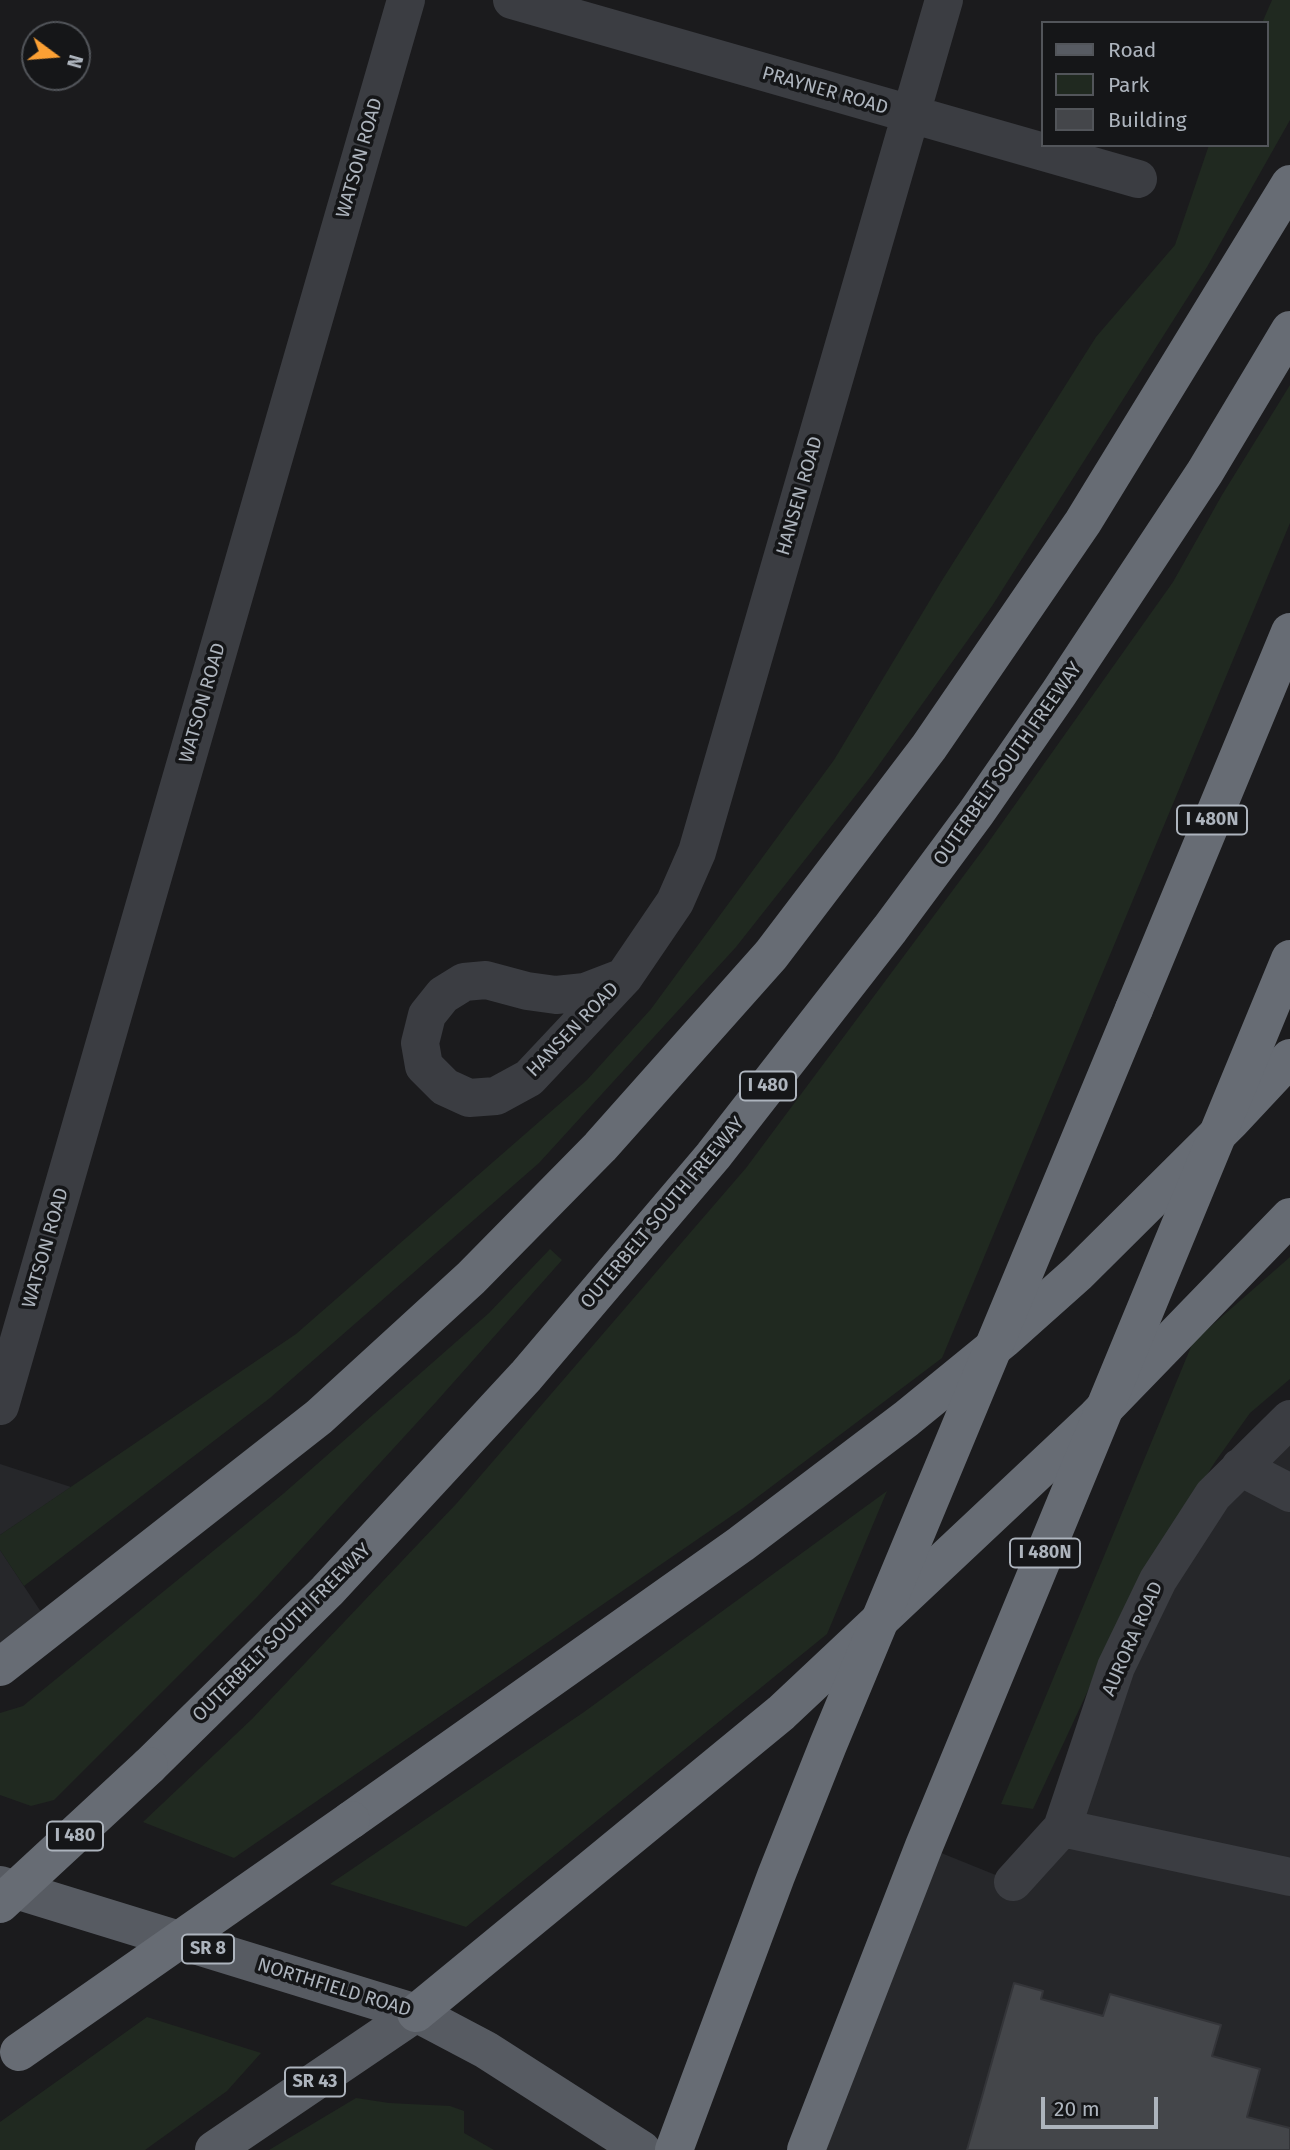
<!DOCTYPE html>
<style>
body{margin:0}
#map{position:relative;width:1290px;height:2150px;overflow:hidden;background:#1b1b1d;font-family:"Fira Sans",sans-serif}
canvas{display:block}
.legend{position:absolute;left:1041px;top:21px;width:228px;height:126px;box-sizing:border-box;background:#151618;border:2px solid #52555a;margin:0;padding:9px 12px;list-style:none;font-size:21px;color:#adb4bd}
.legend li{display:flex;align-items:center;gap:14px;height:35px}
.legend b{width:35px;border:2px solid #52555a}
.north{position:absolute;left:21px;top:21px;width:70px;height:70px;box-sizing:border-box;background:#151618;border:2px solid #52555a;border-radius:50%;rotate:106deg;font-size:19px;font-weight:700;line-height:28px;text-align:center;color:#adb4bd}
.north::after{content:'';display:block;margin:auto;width:24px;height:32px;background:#fba034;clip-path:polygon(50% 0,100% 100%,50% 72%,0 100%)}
.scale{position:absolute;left:1041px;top:2097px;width:117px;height:32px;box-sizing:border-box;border:4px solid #adb4bd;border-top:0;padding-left:9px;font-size:21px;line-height:24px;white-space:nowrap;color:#adb4bd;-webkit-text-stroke:5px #151618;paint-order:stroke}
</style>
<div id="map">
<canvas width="1290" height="2150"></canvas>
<ul class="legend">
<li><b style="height:9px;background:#575b62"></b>Road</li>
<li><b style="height:19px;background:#202920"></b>Park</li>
<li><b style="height:19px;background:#44464a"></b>Building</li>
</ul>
<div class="north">N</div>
<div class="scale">20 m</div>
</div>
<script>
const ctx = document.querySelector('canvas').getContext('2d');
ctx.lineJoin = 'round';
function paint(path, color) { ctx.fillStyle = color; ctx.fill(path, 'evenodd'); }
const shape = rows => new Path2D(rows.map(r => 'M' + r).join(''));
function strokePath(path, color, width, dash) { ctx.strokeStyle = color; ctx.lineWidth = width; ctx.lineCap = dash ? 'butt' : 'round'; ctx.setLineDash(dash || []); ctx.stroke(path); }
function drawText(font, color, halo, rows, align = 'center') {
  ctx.font = font + ' "Fira Sans",sans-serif'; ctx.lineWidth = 7; ctx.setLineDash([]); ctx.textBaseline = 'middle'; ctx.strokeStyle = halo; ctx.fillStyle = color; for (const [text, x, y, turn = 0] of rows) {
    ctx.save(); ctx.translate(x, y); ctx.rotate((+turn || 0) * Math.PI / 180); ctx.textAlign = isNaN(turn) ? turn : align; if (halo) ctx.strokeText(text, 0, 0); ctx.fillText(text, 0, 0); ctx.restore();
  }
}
paint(shape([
 [1290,1419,1290,2150,799,2150,924,1846,1013,1882,1062,1828,1158,1580],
 [0,1464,71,1487,0,1535],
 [0,1550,51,1627,0,1667]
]), '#26272a');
paint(shape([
 [1272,0,1290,0,1290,120,1207,267,992,606,871,776,736,947,539,1163,270,1398,24,1586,0,1550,0,1535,296,1334,587,1080,651,1009,834,760,941,582,1096,337,1175,245,1209,145,1267,145,1267,23,1262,23],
 [1290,385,1290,523,942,1358,743,1508,234,1858,143,1822,252,1719,457,1503,746,1168,985,847,1173,582,1222,495],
 [550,1249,562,1260,436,1402,257,1597,54,1800,31,1806,0,1795,0,1713,23,1706,283,1494,489,1313],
 [1290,1257,1290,1379,1250,1413,1215,1462,1136,1587,1033,1809,1001,1804,1193,1342],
 [887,1491,827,1634,466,1927,330,1884,584,1712],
 [147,2017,261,2053,227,2091,145,2150,0,2150,0,2122],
 [356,2098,389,2103,450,2106,464,2111,464,2133,494,2150,269,2150]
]), '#202920');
const building = shape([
 [1014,1983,1043,1991,1041,1999,1103,2016,1110,1994,1221,2025,1212,2056,1260,2069,1247,2117,1290,2128,1290,2150,967,2150,1014,1983]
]);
paint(building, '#44464a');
strokePath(building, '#343539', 2);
strokePath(shape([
 [512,0,1138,179],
 [624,977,585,992,556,995,527,991,486,980,464,982,443,995,427,1015,420,1043,424,1066,445,1087,469,1098,496,1096,529,1078,624,977,675,902,697,852,944,0],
 [0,1406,406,0],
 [1240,1467,1290,1493],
 [1062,1828,1290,1877],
 [1013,1882,1062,1828,1116,1667,1158,1580,1213,1495,1290,1419]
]), '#3b3d42', 38);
strokePath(shape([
 [0,1885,416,2013,486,2050,642,2150],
 [214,2150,416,2013]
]), '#575b62', 38);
strokePath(shape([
 [1134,1009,1290,632],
 [0,1667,319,1417,471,1278,600,1147,771,955,929,747,1083,522,1290,184],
 [149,1766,327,1591,426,1484,526,1376,713,1156,890,929,976,813,1059,693,1205,472,1290,330],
 [351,1820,741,1544,906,1419,1004,1339,1078,1273,1231,1121,1290,1058],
 [416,2013,781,1713,1096,1417,1290,1217]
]), '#676c74', 38);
strokePath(shape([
 [0,1904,149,1766],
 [19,2052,351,1820],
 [674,2150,776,1876,828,1745,1134,1009],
 [806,2150,924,1846,1290,959]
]), '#676c74', 38);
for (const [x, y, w] of [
 [1212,820,70],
 [768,1086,56],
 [1045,1553,70],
 [75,1836,56],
 [208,1949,52],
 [315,2082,60]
]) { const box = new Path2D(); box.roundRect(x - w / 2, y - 14.5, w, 29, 5); ctx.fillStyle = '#151618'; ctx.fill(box); strokePath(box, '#adb4bd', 2); }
drawText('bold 18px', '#adb4bd', null, [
 ["I 480N",1212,820],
 ["I 480",768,1086],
 ["I 480N",1045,1553],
 ["I 480",75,1836],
 ["SR 8",208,1949],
 ["SR 43",315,2082]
]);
drawText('19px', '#adb4bd', '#151618', [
 ["PRAYNER ROAD",825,91,16],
 ["WATSON ROAD",360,158,-74],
 ["HANSEN ROAD",800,496,-74],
 ["WATSON ROAD",203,703,-74],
 ["OUTERBELT SOUTH FREEWAY",1008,764,-55],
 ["HANSEN ROAD",573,1030,-46],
 ["OUTERBELT SOUTH FREEWAY",663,1213,-50],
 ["WATSON ROAD",46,1248,-74],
 ["OUTERBELT SOUTH FREEWAY",282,1633,-45],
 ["AURORA ROAD",1133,1639,-66],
 ["NORTHFIELD ROAD",334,1988,17]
]);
</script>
